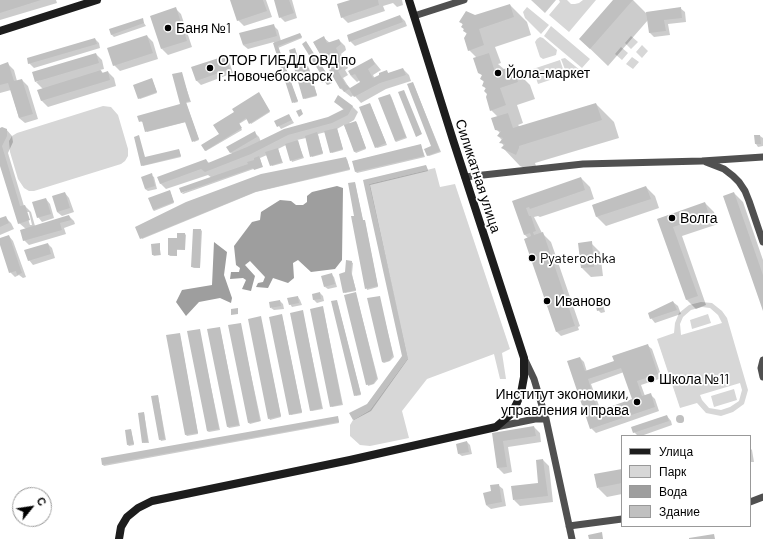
<!DOCTYPE html>
<meta charset="utf-8">
<style>
body{margin:0}
#map{position:relative;width:763px;height:539px;overflow:hidden;background:#fff;font-family:Barlow,sans-serif}
canvas{display:block}
.legend{position:absolute;left:621px;top:435px;width:130px;height:92px;box-sizing:border-box;background:#fff;border:1px solid #999;margin:0;padding:5px 7px;list-style:none;font-size:12px;color:#000}
.legend li{display:flex;align-items:center;gap:8px;height:20px}
.legend b{width:20px;border:1px solid #999}
.north{position:absolute;left:12px;top:487px;width:40px;height:40px;box-sizing:border-box;background:#fff;border:1px solid #999;border-radius:50%;rotate:60deg;font-size:11px;font-weight:700;line-height:16px;text-align:center;color:#000}
.north::after{content:'';display:block;margin:auto;width:14px;height:18px;background:#000;clip-path:polygon(50% 0,100% 100%,50% 72%,0 100%)}
</style>
<div id="map">
<canvas width="763" height="539"></canvas>
<ul class="legend">
<li><b style="height:5px;background:#1d1d1d"></b>Улица</li>
<li><b style="height:11px;background:#d7d7d7"></b>Парк</li>
<li><b style="height:11px;background:#9e9e9e"></b>Вода</li>
<li><b style="height:11px;background:#c0c0c0"></b>Здание</li>
</ul>
<div class="north">С</div>
</div>
<script>
const ctx = document.querySelector('canvas').getContext('2d');
ctx.lineJoin = 'round';
function paint(path, color) { ctx.fillStyle = color; ctx.fill(path, 'evenodd'); }
const shape = rows => new Path2D(rows.map(r => 'M' + r).join(''));
function strokePath(path, color, width, dash) { ctx.strokeStyle = color; ctx.lineWidth = width; ctx.lineCap = dash ? 'butt' : 'round'; ctx.setLineDash(dash || []); ctx.stroke(path); }
function drawText(font, color, halo, rows, align = 'center') {
  ctx.font = font + ' Barlow,sans-serif'; ctx.lineWidth = 3.5; ctx.setLineDash([]); ctx.textBaseline = 'middle'; ctx.strokeStyle = halo; ctx.fillStyle = color; for (const [text, x, y, turn = 0] of rows) {
    ctx.save(); ctx.translate(x, y); ctx.rotate((+turn || 0) * Math.PI / 180); ctx.textAlign = isNaN(turn) ? turn : align; if (halo) ctx.strokeText(text, 0, 0); ctx.fillText(text, 0, 0); ctx.restore();
  }
}
paint(shape([
 [559,0,567,0,571,4,575,4,579,3,583,0,596,0,569,32,549,15,560,2],
 [527,7,549,25,541,34,525,18,523,12],
 [551,26,590,59,582,68,544,36],
 [631,36,638,42,631,49,625,43],
 [540,37,543,38,557,50,556,55,543,59,540,57,535,42,537,39],
 [642,45,648,51,642,58,636,52],
 [621,47,628,53,622,60,615,54],
 [632,57,639,62,633,69,626,64],
 [565,58,580,70,567,75,561,59],
 [560,60,565,75,538,84,533,69],
 [103,106,111,107,118,115,128,149,128,156,125,161,121,164,34,191,29,191,24,188,18,179,10,152,9,141,12,136,17,133],
 [435,168,440,187,455,184,510,349,502,353,506,379,500,379,494,354,427,379,402,411,409,438,370,446,360,445,350,436,350,425,353,420,370,410,408,358,369,184],
 [701,302,712,303,722,311,727,318,748,390,744,404,733,412,721,416,706,413,697,403,680,408,657,339,674,333,675,323,679,313,689,305],
 [702,307,710,308,718,315,722,323,681,335,680,324,683,317,691,310],
 [740,383,742,390,739,401,730,407,721,410,709,408,702,400,700,395],
 [708,314,711,323,692,329,690,320],
 [734,389,737,400,714,407,711,396]
]), '#d7d7d7');
paint(shape([
 [337,186,343,188,342,260,335,269,311,272,298,260,293,263,294,278,288,283,273,278,268,288,256,287,258,283,263,282,265,277,250,261,245,265,255,276,251,291,242,289,246,280,243,278,230,279,231,272,239,272,240,268,236,265,234,246,252,222,260,220,261,212,280,200,291,201,296,205,303,205,307,202,307,196,312,192],
 [214,242,227,252,224,275,232,298,231,303,220,298,199,302,186,316,176,302,182,290,212,285]
]), '#9e9e9e');
paint(shape([
 [0,0,56,0,57,3,0,20],
 [231,0,266,0,272,17,244,26,238,20],
 [275,0,292,0,297,18,285,22,280,17],
 [353,0,402,0,403,5,397,7,393,3,383,6,385,11,348,23,342,17],
 [531,0,556,0,545,13],
 [614,0,633,0,646,13,680,8,685,12,686,22,668,24,670,35,654,37,650,33,648,20,608,66,580,39],
 [510,5,527,22,531,35,495,47,501,63,498,64,505,70,513,68,530,85,535,99,517,105,523,123,518,125,520,127,596,104,614,122,619,138,535,163,536,166,533,172,520,166,503,148,504,146,501,142,502,140,498,136,500,133,496,129,498,117,491,110,486,89,483,85,485,83,481,79,483,76,479,72,477,58,469,50,467,34,464,31,463,25,461,22],
 [175,8,181,14,192,47,168,55,162,49],
 [400,16,405,21,407,26,355,46,350,41],
 [142,20,146,26,114,37,111,34],
 [273,25,278,30,281,41,300,34,302,38,278,48,298,102,294,103,274,42,248,49,243,45],
 [147,36,153,42,158,59,120,71,114,65],
 [324,38,330,43,339,40,345,46,346,50,341,54,348,68,345,70,348,75,343,78,350,89,362,83,360,80,357,82,351,76,372,59,381,70,373,75,375,79,387,72,389,74,403,69,409,75,411,81,386,89,361,103,354,95,351,97,341,89,314,43],
 [95,39,99,43,100,48,34,68,29,63],
 [306,42,332,83,328,85,325,81,322,83,319,78,323,76],
 [295,49,300,63,304,62,306,68,309,68,317,96,305,99,304,98],
 [96,54,102,60,104,69,100,70,104,74,108,72,114,78,116,86,48,107,42,101,39,90,43,89,36,82],
 [225,57,229,61,233,73,201,85,196,80],
 [8,64,14,70,17,81,22,80,28,86,38,119,25,123,19,118,11,90,0,93,0,66],
 [181,73,191,102,186,103,199,140,194,142,186,122,147,132,143,122,140,122,182,104],
 [152,79,157,93,140,99,139,98],
 [413,83,441,152,429,156,427,155,433,147],
 [260,95,270,112,251,124,247,119,239,124,242,130,206,151,205,150,220,134],
 [391,96,407,138,396,142,395,141],
 [335,102,352,106,358,112,354,120,349,123,350,124,356,122,357,123,366,149,356,153,355,152,344,125,337,129,343,150,332,153,331,152,326,132,318,134,323,154,312,157,306,138,297,140,304,158,292,162,286,145,278,149,283,163,272,166,267,155,260,158,262,166,183,194,182,193,212,178,208,175,166,189,160,183,206,160,210,164,233,154,230,152,255,133,259,137,261,142,329,118,344,110],
 [370,104,387,145,377,148,376,147],
 [289,115,294,123,281,129,276,122],
 [0,129,6,129,12,136,13,142,8,153,24,206,25,206,31,212,35,226,69,216,74,221,75,224,64,228,66,234,29,245,24,240,26,229,19,223,0,163],
 [26,212,29,212,32,225,30,225],
 [760,136,763,138,763,146,758,147,756,144],
 [421,145,425,157,357,173,356,172,354,161],
 [179,150,181,157,143,166,142,165,145,158],
 [347,159,350,170,256,192,142,239,136,227],
 [426,166,428,171,370,185,408,359,371,411,354,420,353,419,367,405,403,356,364,181],
 [151,175,154,177,157,189,148,191,145,189],
 [581,178,590,187,594,199,540,217,538,216,534,217,542,233,551,242,580,326,578,327,579,330,561,336,557,332,525,240,528,238,525,235,513,202],
 [355,183,363,221,365,222,378,287,367,290,355,216],
 [646,187,655,196,659,208,606,226,597,217,593,205],
 [170,191,174,203,154,211,153,210],
 [65,193,69,198,74,212,62,216,57,212],
 [734,193,743,202,763,260,763,309],
 [46,199,50,204,54,218,42,222,38,217],
 [705,203,714,212,718,224,682,236,706,305,696,309,687,300,658,219],
 [5,217,11,223,14,229,0,235,0,219],
 [201,230,202,231,200,268,194,268,192,267],
 [185,234,186,235,185,250,177,250,177,256,170,256,169,255,169,239,178,239],
 [9,236,13,241,26,277,23,278,19,275,15,277,10,272,0,242,0,239],
 [591,243,600,252,603,276,591,277,582,268],
 [48,244,52,248,55,258,33,265,29,260],
 [159,244,161,255,154,256,153,255],
 [351,262,353,263,352,274,356,291,345,293,344,292,346,273],
 [332,275,334,277,337,287,328,289,325,287],
 [320,293,323,296,324,301,317,303,314,300,313,295],
 [356,294,378,379,374,384,368,386],
 [298,297,300,300,302,305,292,307,290,304],
 [379,297,394,357,390,361,384,363,382,362],
 [280,301,283,304,284,309,274,310,271,308],
 [337,301,361,395,356,396,355,395],
 [600,301,603,304,605,312,601,313,598,310],
 [673,302,678,306,681,314,655,323,651,318],
 [323,308,343,405,332,407,331,406],
 [303,313,323,409,312,411,310,410],
 [282,315,302,413,291,415,290,414],
 [261,319,281,417,270,420,269,418],
 [240,324,261,421,250,424,249,423],
 [220,329,240,426,229,428,228,427],
 [199,330,220,430,209,432,207,431],
 [180,335,198,434,187,436,186,435],
 [647,345,652,349,662,378,641,385,645,396,650,394,655,399,659,411,596,433,591,428,580,358,584,362,587,372,616,362],
 [624,372,633,400,601,411,591,384],
 [158,396,166,440,161,441,160,439],
 [144,413,149,443,144,443,143,442],
 [667,416,671,421,672,425,641,436,638,436,634,432],
 '678 420a3 3 0 1 1 6 0a3 3 0 1 1-6 0Z',
 [338,418,339,423,104,466,103,465,102,459],
 [534,427,540,433,541,442,508,447,512,472,504,474,498,468,493,434],
 [131,430,134,445,129,446,128,445],
 [467,442,470,445,472,454,462,456,459,454],
 [750,448,752,450,754,462,750,462],
 [543,460,549,466,553,502,520,506,514,500,540,484],
 [622,470,622,494,607,497,598,488],
 [498,485,503,489,506,506,491,509,486,505,492,492]
]), '#0003');
paint(shape([
 [0,0,41,0,0,13],
 [230,0,263,0,267,11,237,21],
 [274,0,289,0,294,13,279,18],
 [350,0,378,0,379,5,341,18,337,4],
 [613,0,633,0,590,49,579,39],
 [510,4,514,17,479,29,484,45,468,51,464,38,467,33,463,31,464,29,461,27,463,24,459,22,466,11,475,15],
 [176,7,187,41,161,49,150,16],
 [681,7,682,18,664,20,666,31,649,33,646,12],
 [400,15,403,22,349,42,347,35],
 [143,18,144,23,111,35,109,29],
 [274,24,277,36,243,45,239,33],
 [300,33,302,37,278,46,298,101,292,103,273,43],
 [147,35,153,53,113,66,107,48],
 [324,36,327,43,339,39,341,44,336,48,343,62,340,64,342,69,338,71,346,85,347,85,350,88,360,82,355,74,351,76,348,71,372,58,375,64,368,69,373,78,379,75,379,73,387,70,388,73,403,68,406,75,380,83,354,97,349,89,344,92,342,88,340,89,313,42],
 [95,38,97,44,28,64,27,58],
 [306,41,332,82,327,85,324,80,321,82,318,78,322,76,302,44],
 [295,48,299,62,304,60,306,67,308,66,317,95,303,99,289,50],
 [96,53,99,63,35,82,32,72],
 [489,53,495,72,513,66,518,82,500,88,506,105,490,111,486,97,487,94,484,91,486,88,482,86,484,81,480,79,482,75,478,73,473,58],
 [225,56,230,69,196,81,191,67],
 [8,62,14,81,22,79,33,114,19,118,8,83,0,85,0,65],
 [101,70,102,73,108,71,110,80,41,101,37,90],
 [182,72,190,101,186,102,199,139,192,142,185,122,145,132,142,121,139,122,137,116,180,104,172,74],
 [152,78,157,92,138,99,133,85],
 [413,82,440,151,427,156,424,149,431,146,407,84],
 [404,90,422,134,416,137,398,92],
 [259,92,270,111,249,124,246,118,239,123,242,128,205,151,201,145,219,134,213,125,234,112,232,109],
 [390,94,406,137,395,141,378,98],
 [338,95,353,106,348,115,332,123,288,135,251,154,205,172,201,169,160,184,157,177,206,159,208,163,247,147,284,129,328,117,344,109,334,102],
 [370,103,386,143,375,148,359,107],
 [596,103,602,120,519,146,519,148,516,155,501,148,505,144,499,143,503,138,497,136,501,131,495,130,491,118,508,113,513,128],
 [301,109,303,114,299,117,296,111],
 [289,114,292,120,277,127,274,121],
 [356,121,366,148,354,152,344,125],
 [2,127,7,129,7,136,2,146,19,202,20,206,25,205,30,220,18,224,0,166,0,128],
 [337,128,343,149,330,153,324,131],
 [255,131,257,137,230,153,226,147],
 [317,132,323,153,310,157,305,136],
 [139,135,145,157,179,149,181,156,141,166,134,137],
 [754,135,760,135,761,144,755,144],
 [298,140,303,157,290,161,285,144],
 [421,144,424,156,355,172,352,161],
 [278,148,282,162,270,166,265,152],
 [259,156,263,167,254,170,253,168,181,193,179,188,248,164,247,162,254,160,254,158],
 [346,157,350,169,255,192,140,239,135,227,186,202,261,174],
 [426,165,428,170,369,184,408,358,370,410,353,420,349,413,367,404,402,356,363,180],
 [152,173,155,186,145,189,141,177],
 [581,177,585,190,530,209,529,207,526,208,529,216,531,216,536,231,533,232,534,235,543,232,575,326,556,332,524,239,531,236,530,233,524,235,512,201],
 [355,182,363,220,365,220,378,286,365,289,351,216,354,216,348,183],
 [646,186,651,199,596,217,592,205],
 [170,190,174,202,153,210,148,198],
 [65,192,70,208,57,212,52,196],
 [734,192,763,275,763,311,723,196],
 [46,198,51,214,37,218,32,202],
 [705,202,709,215,673,227,698,296,686,300,657,219],
 [69,215,71,220,60,223,62,230,23,241,20,230],
 [6,216,9,223,0,227,0,218],
 [193,229,201,229,200,268,191,267],
 [177,233,185,233,185,250,177,249,177,256,168,255,168,238,177,238],
 [9,235,22,273,17,275,16,271,9,273,0,245,0,238],
 [592,241,594,267,581,268,578,243],
 [48,243,51,254,28,261,24,250],
 [160,243,160,255,152,255,151,244],
 [346,260,352,261,351,272,356,290,343,293,339,274,345,272],
 [332,273,335,284,324,287,321,276],
 [320,292,321,299,313,300,312,294],
 [356,292,377,378,373,384,366,385,344,295],
 [298,296,299,303,289,305,287,298],
 [380,296,393,355,389,361,382,362,367,298],
 [280,300,281,306,270,308,269,302],
 [337,300,361,394,354,396,331,301],
 [600,300,603,309,597,311,595,302],
 [673,301,677,310,650,319,648,313],
 [323,306,342,404,330,407,310,309],
 [238,308,238,314,231,315,231,309],
 [303,310,322,408,310,411,290,313],
 [282,314,302,412,289,415,269,317],
 [261,316,281,416,268,419,248,319],
 [241,323,260,421,248,423,228,325],
 [220,327,239,425,227,427,207,329],
 [200,329,219,429,207,431,187,331],
 [180,333,198,433,185,435,166,335],
 [648,344,658,374,637,381,642,396,651,393,655,407,590,429,567,361,580,357,585,371,614,361,612,356],
 [621,368,632,399,598,411,588,379],
 [158,395,165,439,159,440,151,396],
 [144,412,148,442,142,443,138,413],
 [667,415,669,421,633,433,631,427],
 '676 419a4 4 0 1 1 8 0a4 4 0 1 1-8 0Z',
 [338,416,339,422,102,465,101,458],
 [534,426,536,436,503,441,507,467,497,468,492,433],
 [131,429,134,444,127,445,125,430],
 [467,441,469,452,458,454,456,444],
 [543,459,548,496,513,500,511,486,538,483,536,460],
 [622,469,622,483,597,488,594,474],
 [499,484,502,502,486,505,483,493,491,491,490,485],
 [602,532,603,539,589,539,588,535],
 [714,534,715,539,689,539,689,538]
]), '#c0c0c0');
strokePath(shape([
 [414,16,464,0],
 [706,162,724,169,733,176,739,182,745,191,749,201,763,242],
 [465,177,583,164,702,161,763,157],
 [524,358,534,379,546,419,572,539],
 [763,360,761,368,763,377],
 [496,427,535,419,546,419],
 [750,502,763,497],
 [569,526,622,519]
]), '#505050', 7);
strokePath(shape([
 [0,31,97,0],
 [119,539,121,527,127,517,138,508,152,501,350,460,496,427,511,414,516,405,521,393,524,377,524,358,453,140,409,0]
]), '#1d1d1d', 8);
for (const [x, y, r, color] of [
 [168,28,4,"#000"],
 [210,68,4,"#000"],
 [498,73,4,"#000"],
 [672,218,4,"#000"],
 [532,258,4,"#000"],
 [547,301,4,"#000"],
 [651,379,4,"#000"],
 [637,402,4,"#000"]
]) { const dot = new Path2D(); dot.arc(x, y, r, 0, 2 * Math.PI); ctx.fillStyle = color; ctx.fill(dot); strokePath(dot, '#fff', 1.5); }
drawText('14px', '#000', '#fff', [
 ["Баня №1",176,28],
 ["ОТОР ГИБДД ОВД по",218,60],
 ["г.Новочебоксарск",218,76],
 ["Йола-маркет",506,73],
 ["Волга",680,218],
 ["Pyaterochka",540,258],
 ["Иваново",555,301],
 ["Школа №11",659,379],
 ["Институт экономики,",629,394,"right"],
 ["управления и права",629,410,"right"]
], 'left');
drawText('14px', '#000', '#fff', [
 ["Силикатная улица",478,176,72]
]);
</script>
